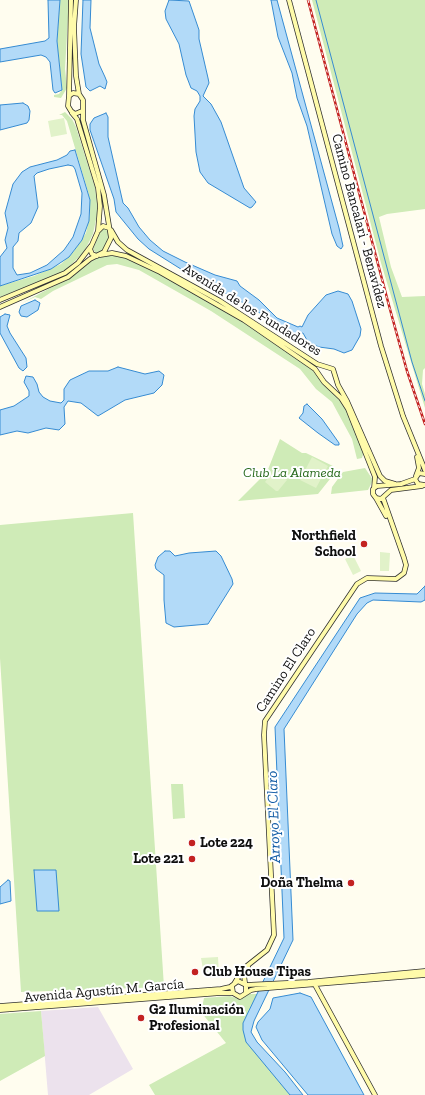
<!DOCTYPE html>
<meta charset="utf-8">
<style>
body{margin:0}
canvas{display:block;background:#fffdef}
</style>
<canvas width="425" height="1095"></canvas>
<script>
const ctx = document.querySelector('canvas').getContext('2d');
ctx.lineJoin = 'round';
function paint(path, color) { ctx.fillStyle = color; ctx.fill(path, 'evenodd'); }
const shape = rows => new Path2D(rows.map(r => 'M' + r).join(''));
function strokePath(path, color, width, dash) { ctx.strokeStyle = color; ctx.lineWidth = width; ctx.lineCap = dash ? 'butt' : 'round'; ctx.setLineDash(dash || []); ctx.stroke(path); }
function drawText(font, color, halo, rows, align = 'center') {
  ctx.font = font + ' "Zilla Slab",serif'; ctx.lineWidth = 4; ctx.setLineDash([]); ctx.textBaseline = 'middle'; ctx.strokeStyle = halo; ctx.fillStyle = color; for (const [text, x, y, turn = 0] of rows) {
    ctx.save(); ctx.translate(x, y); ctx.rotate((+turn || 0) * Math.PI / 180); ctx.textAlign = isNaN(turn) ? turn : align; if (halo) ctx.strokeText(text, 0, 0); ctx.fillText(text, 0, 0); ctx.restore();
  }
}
paint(shape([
 [98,1007,133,1069,89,1095,48,1095,41,1011]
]), '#ece2ed');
paint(shape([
 [60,0,69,0,65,69,67,88,61,98,54,97,54,95,59,94,62,90,57,41],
 [312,0,425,0,425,209,387,214,379,217,391,267,402,297,425,296,425,368,423,370,422,384,425,394,425,408,381,263],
 [65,112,72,119,76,127,95,187,98,210,93,234,84,252,67,269,57,275,0,297,0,286,34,276,61,264,74,251,86,233,90,215,89,195,67,121,62,115,59,115],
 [102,227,108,229,109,238,103,250,96,254,93,249],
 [105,255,119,255,136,261,238,317,311,367,336,394,345,408,364,451,362,458,357,459,352,439,332,402,316,389,300,369,211,311,139,270,117,264,107,265,53,291,41,299,35,297,22,303,67,279,89,262],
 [280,439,302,453,306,453,335,467,330,479,318,494,238,501,267,472],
 [365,468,373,480,368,490,331,494,332,487,343,472],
 [133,513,164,987,21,992,0,658,0,525],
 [171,784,183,784,185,818,173,819],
 [249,994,258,994,243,1023,275,1075,290,1095,155,1095,149,1085,226,1043,201,1012,204,998,230,996,239,999],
 [41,1011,45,1056,0,1081,0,1014]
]), '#cfebb7');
paint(shape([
 [64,118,67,134,51,137,48,121],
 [312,457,328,466,316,488,300,480],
 [276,469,287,480,278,491,276,491,265,482,274,470],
 [380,552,390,553,389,571,380,571],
 [353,555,361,571,353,575,345,559],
 [218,957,219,974,204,975,201,958]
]), '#e1f2c9');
const water = shape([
 [48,0,60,0,57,41,62,90,55,93,53,90,50,62,46,57,41,55,0,62,0,49,45,41,49,38,48,0],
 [83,0,91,0,90,28,99,64,105,77,107,82,105,89,100,86,90,91,86,87,81,54,83,0],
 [169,0,189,1,199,30,199,39,208,78,209,83,203,96,211,104,221,122,244,188,256,202,252,207,250,208,208,183,200,172,196,152,194,116,195,109,200,101,200,96,197,91,191,88,186,75,179,44,166,19,165,11,169,0],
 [271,0,277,0,339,228,343,246,341,249,337,246,332,234,307,126,297,98,292,73,278,37,271,0],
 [23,103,28,106,30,111,29,120,27,123,0,130,0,105,23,103],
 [106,113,108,117,108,137,123,203,128,208,139,227,150,240,163,251,185,262,215,275,237,281,240,286,259,300,277,318,298,327,300,326,302,327,308,315,326,295,338,291,348,294,352,301,361,329,360,336,352,350,344,353,334,349,319,347,308,342,303,333,293,334,284,331,253,308,184,271,149,249,138,239,116,212,114,199,90,130,90,124,94,118,106,113],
 [75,150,90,200,89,221,82,240,69,257,51,269,0,286,0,257,7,248,5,240,8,228,5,213,13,184,22,172,30,167,57,160,67,155,70,151,75,150],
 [68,165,73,166,75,169,82,193,81,214,73,237,64,250,47,265,30,273,17,275,13,268,13,247,18,241,19,233,31,223,38,207,34,176,37,173,49,169,68,165],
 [35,300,40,303,38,310,27,317,21,316,19,312,21,306,35,300],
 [5,314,10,315,7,326,10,333,26,358,27,367,23,371,19,368,0,333,0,317,5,314],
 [118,367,145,374,159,371,164,375,162,385,154,393,125,400,98,416,81,403,68,401,64,407,65,424,59,430,46,428,28,433,17,431,0,435,0,410,14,406,29,396,29,391,24,382,26,376,33,377,37,384,39,392,43,397,50,401,61,403,64,400,64,389,70,380,89,371,108,371,118,367],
 [307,404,322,419,339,443,339,445,335,445,318,433,299,418,303,413,304,406,307,404],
 [165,551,170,551,175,556,189,553,216,551,221,556,232,579,233,584,208,624,174,627,166,623,164,600,164,575,156,569,155,565,158,557,165,551],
 [425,586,425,600,421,602,373,600,367,603,357,614,284,729,293,940,254,1021,251,1032,257,1042,285,1072,303,1095,290,1095,246,1042,243,1030,243,1023,284,938,275,727,360,598,375,593,417,594,425,586],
 [34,870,56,870,59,911,37,911,34,870],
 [8,880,10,881,11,901,0,904,0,887,8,880],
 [300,993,311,997,364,1095,308,1095,262,1040,256,1027,258,1022,270,1009,273,998,300,993]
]);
paint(water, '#b2daf8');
strokePath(water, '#368bd2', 1);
strokePath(shape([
 [316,0,412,362,425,401]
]), '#368bd2', 1);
const secondary = shape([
 [289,0,381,346,403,416,425,470],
 [79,94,73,93,69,96,68,106,71,111,75,114,82,111],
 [69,96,71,0],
 [72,113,77,119,98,188,100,206,98,231],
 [111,230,118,242,127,250,220,301,317,364,333,369,338,385,347,401,380,476,385,481,395,484],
 [100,255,112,253,126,256,160,272,244,320,315,369,324,382,341,398,348,409,375,477,374,488],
 [97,256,92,254,90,249,98,231,103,226,109,228],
 [0,300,65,273,78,263,91,246],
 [0,307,68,277,90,259,104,252,111,238,104,195,83,120,83,100,79,94,76,76,74,27,76,0],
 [425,474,419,473,415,479,418,484,425,485],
 [416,476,419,468,417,457],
 [415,479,401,484,377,486,373,489,373,494,376,498,381,499,391,490,422,486],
 [376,498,386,516],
 [245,983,244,975,248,967],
 [314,983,375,1095],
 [234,984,243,969,267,950,274,935,264,735,265,721,357,584,367,578,396,579,404,573,406,565,404,558,383,498],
 [246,985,308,982,425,971],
 [232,986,233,993,240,997,251,990,256,989,425,975],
 [0,1006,221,989,230,987,238,981,246,985,246,993],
 [0,1010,220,993,233,993]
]);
strokePath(secondary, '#303030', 5.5);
strokePath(secondary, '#fffbaa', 4);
const rail = shape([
 [308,0,391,313,407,371,425,424]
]);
strokePath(rail, '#c32221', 2.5);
strokePath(rail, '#fff', 1, [3]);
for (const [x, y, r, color] of [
 [364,544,4,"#c32221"],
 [192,843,4,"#c32221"],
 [192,859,4,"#c32221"],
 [351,883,4,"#c32221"],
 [195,972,4,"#c32221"],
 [141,1018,4,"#c32221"]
]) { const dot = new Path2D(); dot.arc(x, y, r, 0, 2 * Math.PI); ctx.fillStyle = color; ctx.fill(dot); strokePath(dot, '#fff', 1.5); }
drawText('14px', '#0e0e0e', '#fff', [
 ["Camino Bancalari - Benavídez",359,221,75],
 ["Avenida de los Fundadores",252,310,32],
 ["Camino El Claro",286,670,-57],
 ["Avenida Agustín M. García",104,991,-5]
]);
drawText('italic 14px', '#27691c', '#fff', [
 ["Club La Alameda",292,473]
]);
drawText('bold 14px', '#0e0e0e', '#fff', [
 ["Northfield",356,536],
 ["School",356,552],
 ["Lote 224",200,843,"left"],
 ["Lote 221",184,859],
 ["Doña Thelma",343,883],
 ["Club House Tipas",203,972,"left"],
 ["G2 Iluminación",149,1010,"left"],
 ["Profesional",149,1026,"left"]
], 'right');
drawText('italic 15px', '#125ca5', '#fff', [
 ["Arroyo El Claro",274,817,-92]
]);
</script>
